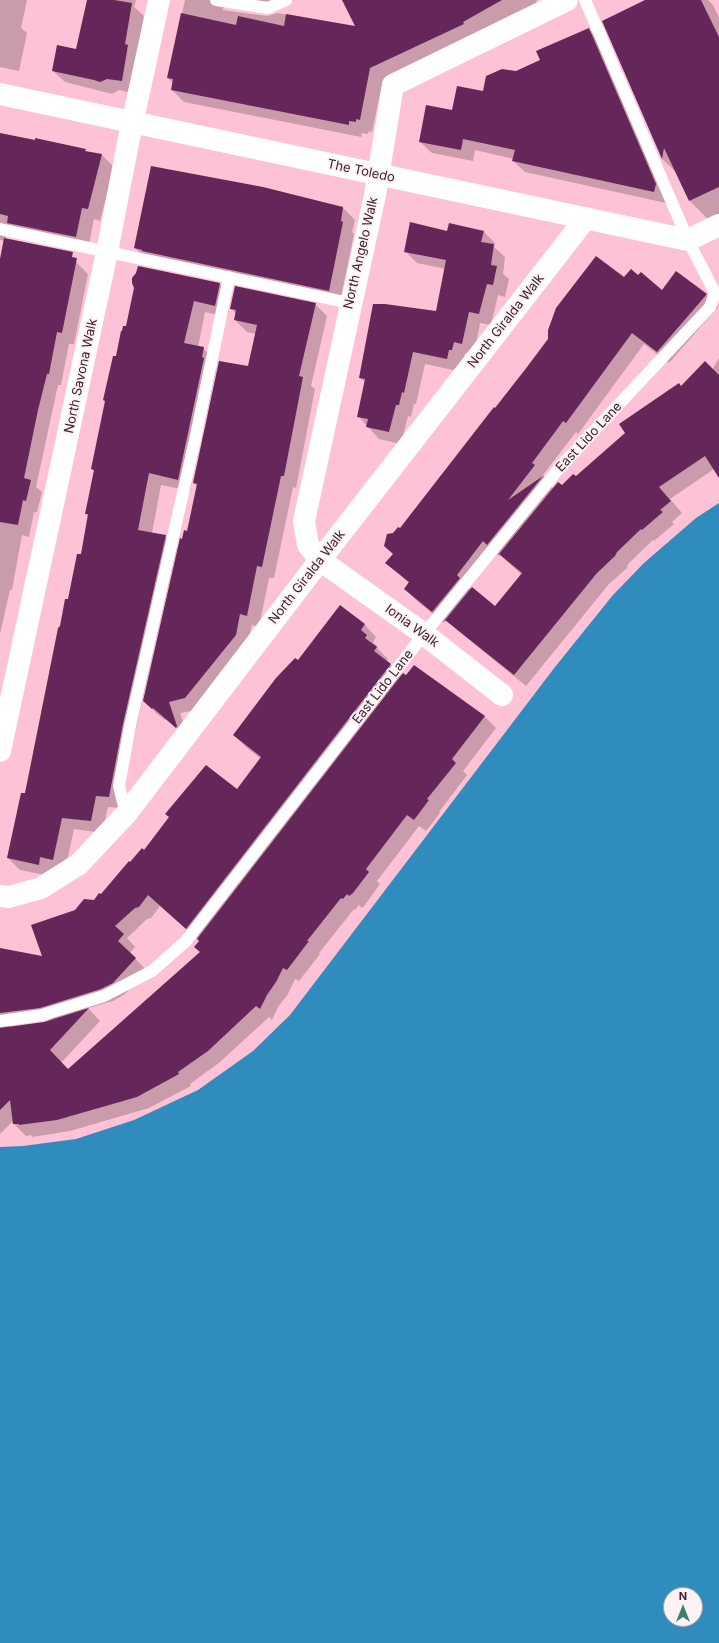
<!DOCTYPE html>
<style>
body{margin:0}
#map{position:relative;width:719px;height:1643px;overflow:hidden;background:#fdc2d6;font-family:Inter,sans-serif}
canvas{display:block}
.north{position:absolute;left:663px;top:1587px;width:40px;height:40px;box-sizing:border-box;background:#fff2f6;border:1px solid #b1a0a6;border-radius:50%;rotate:0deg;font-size:11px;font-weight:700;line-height:16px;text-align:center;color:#3c262e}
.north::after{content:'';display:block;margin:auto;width:14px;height:18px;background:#3e8070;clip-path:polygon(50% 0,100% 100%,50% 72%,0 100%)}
</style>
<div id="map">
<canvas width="719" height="1643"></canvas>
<div class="north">N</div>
</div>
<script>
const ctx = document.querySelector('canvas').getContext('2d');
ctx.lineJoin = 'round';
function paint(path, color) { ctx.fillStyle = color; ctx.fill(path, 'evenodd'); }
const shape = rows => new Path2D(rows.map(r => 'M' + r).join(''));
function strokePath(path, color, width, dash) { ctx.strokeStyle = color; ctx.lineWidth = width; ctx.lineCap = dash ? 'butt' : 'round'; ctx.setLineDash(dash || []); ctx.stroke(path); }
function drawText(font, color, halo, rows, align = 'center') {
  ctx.font = font + ' Inter,sans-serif'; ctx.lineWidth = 4; ctx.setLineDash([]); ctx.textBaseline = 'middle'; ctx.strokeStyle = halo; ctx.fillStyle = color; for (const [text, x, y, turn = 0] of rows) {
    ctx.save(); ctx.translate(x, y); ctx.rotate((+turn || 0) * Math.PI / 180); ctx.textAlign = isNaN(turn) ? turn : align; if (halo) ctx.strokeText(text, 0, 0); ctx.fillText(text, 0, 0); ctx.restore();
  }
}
paint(shape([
 [719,503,719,1643,0,1643,0,1147,23,1146,76,1139,134,1120,198,1090,253,1051,290,1015,555,667,613,595,644,563,696,518],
 [671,1595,695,1595,695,1619,671,1619]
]), '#2f8cbc');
paint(shape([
 [0,0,27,0,21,28,27,33,19,71,0,67],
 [88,0,136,0,134,7,144,16,137,55,133,93,119,90,112,94,65,82,53,71,77,50],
 [185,0,293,0,268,11,226,5,222,10,267,16,278,13,356,28,343,0,538,0,536,1,538,5,515,16,513,14,475,35,476,37,383,80,372,132,369,131,368,134,362,133,361,137,184,102,172,90,173,83,168,78],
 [648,0,708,0,713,5,719,18,719,222,713,224,690,201,677,173,662,159,604,22],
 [588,29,600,41,666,203,525,172,513,161,514,159,475,150,473,161,432,153,420,142,453,111,516,72,542,60],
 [0,134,85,150,87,152,102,155,114,167,100,221,94,219,88,249,6,235,5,241,0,240],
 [343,208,355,220,352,232,354,234,340,302,147,259,135,248],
 [483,231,495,243,494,247,505,257,503,274,509,279,505,297,498,295,491,325,480,323,474,355,465,353,464,361,461,361,458,371,425,364,416,404,414,404,411,417,408,416,401,444,379,439,358,416,365,382,360,378,437,312,446,269,417,263,405,251,448,232],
 [76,262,88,274,74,344,69,344,61,385,58,385,50,422,36,487,42,492,37,512,34,512,29,537,22,535,12,590,10,590,0,634,0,265],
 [624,279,662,291,706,295,718,307,669,363,644,344,578,434,576,432,543,475,546,478,544,479,554,489,562,486,576,477,682,387,712,370,719,358,719,475,714,469,670,499,682,513,672,522,674,524,654,541,653,540,628,564,627,568,609,584,526,686,458,631,447,620,444,623,417,601,405,589,409,583,387,563,394,554,394,534,400,530],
 [495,552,499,556,500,555,522,575,495,608,468,587],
 [220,284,231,296,227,317,205,312,198,347,203,348,215,360,213,368,216,371,190,491,161,485,152,533,165,536,177,548,134,737,120,808,108,807,102,833,74,829,65,871,50,876,20,870,8,858,26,795,61,626,81,555,89,517,86,514,94,471,92,469,122,332],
 [315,304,327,316,311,386,315,389,296,488,293,487,274,578,269,578,259,627,252,625,247,647,197,710,180,713,189,739,166,719,165,720,156,713,144,701,183,540,188,532,197,486,194,483,248,367,256,334,247,332,235,320,236,314,231,308],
 [340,606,365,625,376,637,373,642,378,647,377,648,388,659,387,661,402,676,484,716,496,728,463,771,467,775,439,812,440,813,426,831,419,826,377,881,380,884,365,905,362,908,359,905,355,910,354,909,319,953,320,954,299,981,295,979,288,994,278,1007,272,1020,269,1017,220,1062,190,1084,191,1086,149,1108,70,1131,32,1137,31,1135,26,1136,14,1124,14,1120,0,1134,0,949,43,958,76,911,94,901,101,896,130,864,144,851,237,791,261,759,246,747,234,735,298,662],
 [160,906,200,941,200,952,68,1070,61,1063,100,1021,88,1008,113,1001,125,994,147,971,130,953,135,947,127,938,147,919,151,918],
 [53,1019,54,1020,43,1023,7,1029,11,1025]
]), '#0003');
paint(shape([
 [87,0,114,0,132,3,125,44,128,45,122,81,107,79,100,82,94,80,52,71,57,45,76,49],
 [342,0,502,0,463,22,464,24,370,68,360,120,356,119,356,122,349,121,349,125,171,90,173,79,167,78,181,13,236,25,238,16,284,26,286,14,355,26],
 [645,0,701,0,719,37,719,187,689,201,664,148,662,159,602,21],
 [589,28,656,184,654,192,512,161,515,150,463,139,461,150,419,142,426,105,452,110,457,86,483,91,486,76,502,69,516,71,540,60,536,51],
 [0,133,35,140,35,138,86,149,85,151,102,154,88,209,82,208,76,237,7,223,8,216,0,214],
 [151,166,263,187,343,207,341,221,343,222,329,291,142,251,142,250,134,248],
 [410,222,447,231,449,223,484,231,481,242,494,244,491,265,497,266,493,285,487,284,479,314,469,312,462,344,454,342,452,350,449,350,447,359,413,352,404,393,402,392,399,405,396,405,389,432,366,427,368,419,357,417,365,379,359,378,373,304,385,304,436,311,446,260,404,252],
 [4,238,73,252,72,257,77,258,62,333,57,332,49,374,47,374,38,410,24,478,31,480,26,501,23,500,18,525,0,522,0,259],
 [596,256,624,277,631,269,638,275,641,272,662,290,676,271,707,294,657,352,632,333,566,423,563,421,555,432,532,463,535,465,508,500,543,476,487,545,483,541,457,575,460,578,432,612,404,589,409,582,385,563,393,554,384,546,387,534,393,533,398,527,400,528,494,407,495,408,527,367,548,339,548,330,556,308],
 [138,266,220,283,215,306,194,301,184,343,204,347,202,357,204,358,178,480,149,473,138,530,166,535,123,724,109,797,96,796,91,821,62,818,53,860,40,857,39,865,7,858,21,793,25,793,58,628,60,626,65,599,68,599,77,554,81,554,88,514,85,514,94,470,91,469,105,401,103,400,113,356,116,356,121,331,122,331,123,326,126,326,134,288,132,283,132,278,136,273],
 [235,286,316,303,299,376,303,377,284,476,281,476,262,567,257,566,247,616,240,614,236,635,185,698,169,702,177,726,176,728,153,708,152,709,143,701,180,538,182,539,184,530,187,531,197,484,193,483,219,361,248,366,257,325,234,320,236,310,230,309],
 [705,361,719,375,719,478,705,456,659,487,671,501,660,510,663,512,642,530,641,529,617,552,615,556,597,573,514,675,445,620,472,587,495,606,522,573,499,554,558,482,562,485,573,474,576,476,625,433,619,424,679,383,681,386],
 [340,605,365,624,361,630,367,635,365,638,377,647,374,651,391,664,186,929,148,895,139,907,135,908,115,926,124,934,118,941,136,958,113,983,101,989,40,1008,0,1013,0,948,42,956,31,925,75,910,84,899,94,900,99,893,101,894,129,861,130,862,142,848,144,850,169,817,165,814,206,765,237,789,261,757,233,735,276,678,295,658,298,660],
 [414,665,485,716,452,759,456,763,427,799,429,800,414,820,407,815,366,869,369,872,353,893,349,896,347,894,343,899,341,898,307,941,309,941,287,970,283,968,276,982,267,995,260,1009,256,1006,208,1051,178,1072,179,1074,137,1097,57,1120,19,1125,19,1124,13,1124,10,1100,0,1110,0,1028,44,1022,89,1008,50,1050,68,1069,200,952,194,947,199,941,197,939,403,673,406,675]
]), '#652759');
strokePath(shape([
 [216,0,268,8,286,0],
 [0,229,350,303],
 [126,814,119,786,130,726,195,440,229,277],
 [0,1021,42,1015,104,996,152,971,186,941,424,634,561,466,710,307,715,293,688,240,585,0]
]), '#fff', 12);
strokePath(shape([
 [0,94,688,240,719,225],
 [502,695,424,634,320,560,308,545,304,521,375,195,393,85,567,0],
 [0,751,107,252,128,143,159,0],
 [0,896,9,897,41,888,79,864,126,814,320,560,586,218]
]), '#fff', 22);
drawText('13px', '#3c262e', '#fff2f6', [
 ["The Toledo",361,171,12],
 ["North Angelo Walk",361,253,-77],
 ["North Giralda Walk",506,321,-52],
 ["North Savona Walk",81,376,-78],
 ["East Lido Lane",589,437,-47],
 ["North Giralda Walk",307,577,-52],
 ["Ionia Walk",412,626,36],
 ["East Lido Lane",383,687,-52]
]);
</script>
